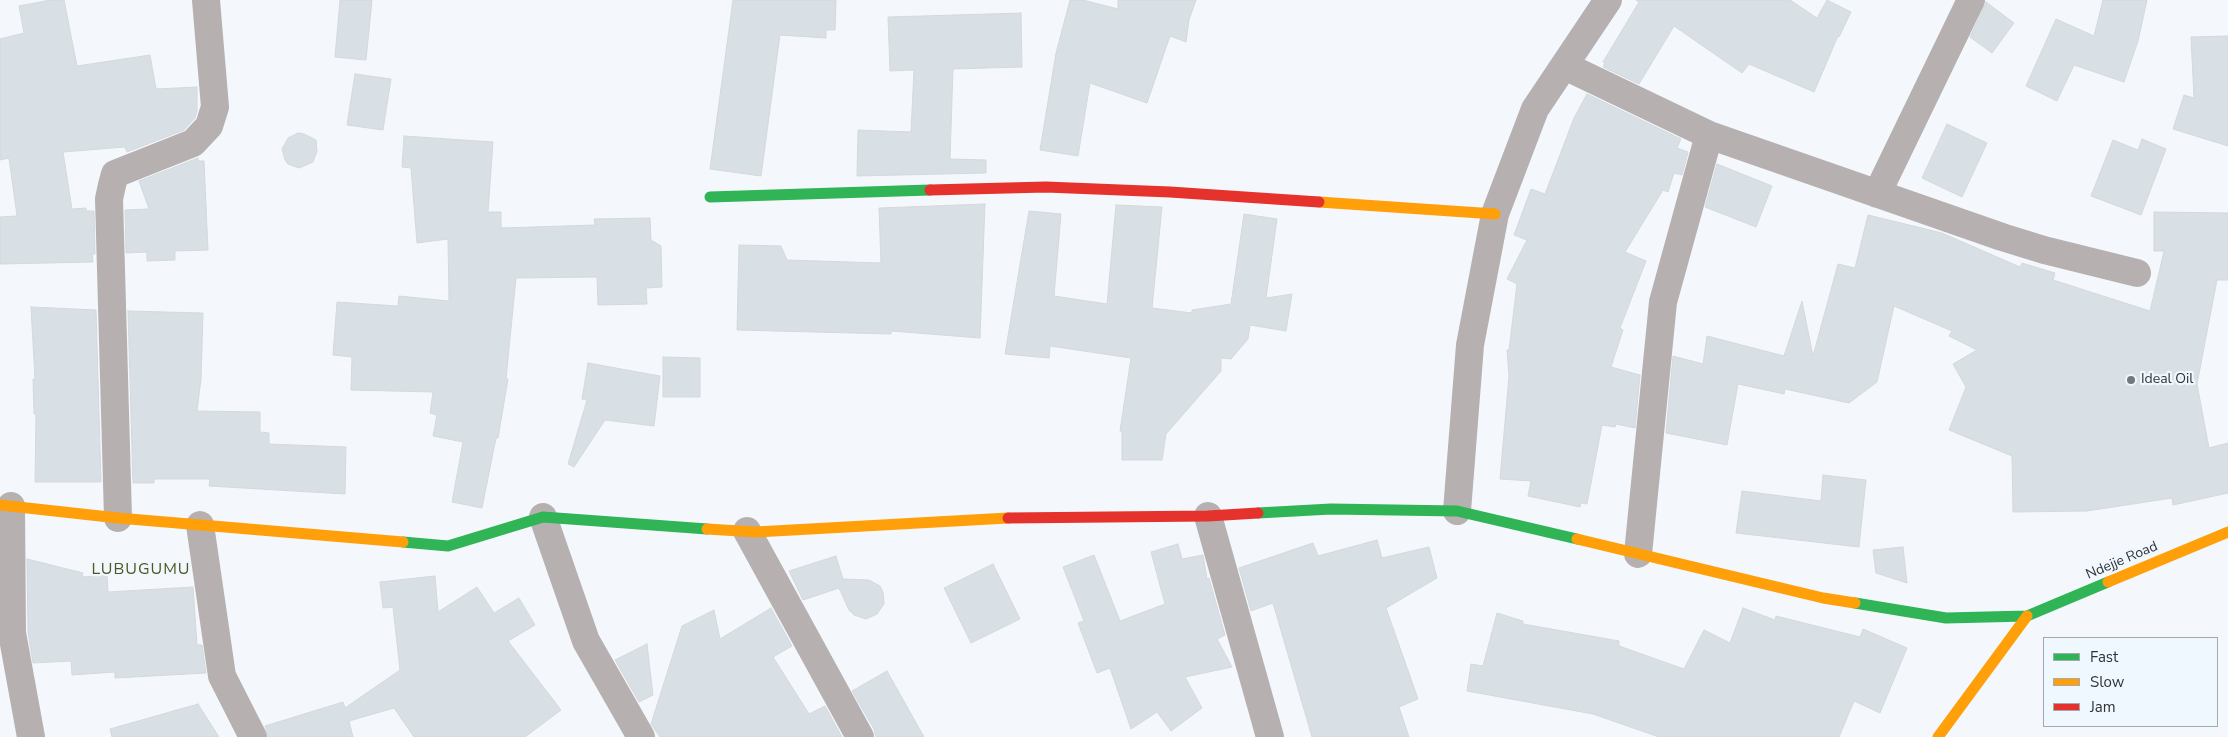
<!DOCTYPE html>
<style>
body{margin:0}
#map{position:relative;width:2228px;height:737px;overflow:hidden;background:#f4f8fc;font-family:"Nunito Sans",sans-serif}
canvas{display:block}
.legend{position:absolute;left:2043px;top:637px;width:175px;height:90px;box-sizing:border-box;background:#f0f8ff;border:1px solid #a3a9af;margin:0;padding:6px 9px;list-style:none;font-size:15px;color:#303336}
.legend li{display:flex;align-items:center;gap:10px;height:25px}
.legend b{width:25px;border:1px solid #a3a9af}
</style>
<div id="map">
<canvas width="2228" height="737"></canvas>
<ul class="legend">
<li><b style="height:6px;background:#30b455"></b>Fast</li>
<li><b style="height:6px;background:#ff9f0a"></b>Slow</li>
<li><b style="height:6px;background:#e5322d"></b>Jam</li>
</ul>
</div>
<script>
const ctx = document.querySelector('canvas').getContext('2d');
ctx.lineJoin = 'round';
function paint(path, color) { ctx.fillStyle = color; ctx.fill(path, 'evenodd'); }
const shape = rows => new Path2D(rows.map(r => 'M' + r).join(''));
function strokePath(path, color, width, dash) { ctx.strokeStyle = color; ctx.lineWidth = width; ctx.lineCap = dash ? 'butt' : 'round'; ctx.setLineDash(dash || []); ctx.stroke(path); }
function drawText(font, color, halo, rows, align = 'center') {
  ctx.font = font + ' "Nunito Sans",sans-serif'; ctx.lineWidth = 4.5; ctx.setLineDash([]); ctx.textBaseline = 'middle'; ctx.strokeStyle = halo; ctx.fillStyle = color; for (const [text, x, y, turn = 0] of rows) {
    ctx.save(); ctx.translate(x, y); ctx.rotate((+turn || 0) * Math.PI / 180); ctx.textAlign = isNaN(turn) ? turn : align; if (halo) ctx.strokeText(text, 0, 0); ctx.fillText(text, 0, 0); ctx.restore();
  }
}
const building = shape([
 [51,0,64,0,77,66,150,55,156,89,197,87,197,111,195,118,184,130,127,152,125,147,63,152,72,209,86,208,86,211,94,211,95,254,92,254,93,262,0,264,0,217,17,216,9,158,0,160,0,39,24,33,19,6,51,0],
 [340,0,372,0,366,60,335,57,340,0],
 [733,0,836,0,835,30,826,30,826,38,780,35,761,176,710,169,733,0],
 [1070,0,1083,0,1118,9,1118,0,1196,0,1189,20,1186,42,1170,36,1147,103,1090,83,1078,156,1040,150,1056,53,1070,0],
 [1636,0,1790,0,1817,18,1827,0,1851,12,1839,37,1838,36,1814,92,1749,64,1742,73,1674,26,1639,84,1603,67,1605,63,1603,62,1639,2,1636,0],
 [2103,0,2147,0,2138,41,2124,82,2074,65,2057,101,2026,86,2056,19,2094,36,2103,0],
 [1986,2,2014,23,1992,53,1970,37,1986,2],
 [1021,13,1022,67,953,69,950,159,986,160,986,173,857,176,858,130,911,132,914,70,890,71,888,17,1021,13],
 [2228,36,2228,146,2173,129,2184,95,2194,98,2191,37,2228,36],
 [355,74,391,79,383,130,347,125,355,74],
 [1587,94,1681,139,1677,148,1688,152,1682,175,1674,173,1668,192,1663,190,1625,252,1646,261,1620,328,1623,330,1611,367,1640,375,1635,428,1616,424,1615,427,1602,425,1587,504,1581,503,1580,507,1528,496,1531,481,1500,479,1509,376,1507,350,1509,350,1517,284,1507,279,1527,240,1514,235,1531,189,1545,194,1574,118,1587,94],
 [1947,124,1987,143,1962,197,1922,178,1947,124],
 [298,133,304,134,316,140,317,151,313,162,299,168,288,164,285,160,282,149,288,138,298,133],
 [404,136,493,142,488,212,501,212,501,228,595,225,594,219,650,218,651,240,661,246,662,287,646,288,647,304,598,305,597,277,516,278,506,379,508,379,498,438,496,438,482,508,452,502,463,442,433,436,437,415,430,413,433,392,351,390,352,357,333,355,337,302,398,306,399,296,449,301,448,239,417,243,411,168,402,167,404,136],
 [2142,139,2166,149,2141,215,2091,196,2113,140,2138,150,2142,139],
 [198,158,198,161,204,161,208,250,175,251,175,260,147,261,147,252,126,253,125,210,149,209,139,181,198,158],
 [1717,164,1772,186,1756,227,1705,207,1717,164],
 [985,204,980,338,891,331,891,334,737,330,739,245,781,246,787,260,881,263,879,208,985,204],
 [1116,205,1162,207,1152,308,1192,313,1192,310,1231,304,1244,214,1277,219,1266,298,1292,294,1286,331,1250,325,1248,339,1231,359,1221,358,1221,371,1166,434,1162,460,1122,460,1122,432,1120,431,1131,358,1050,346,1049,358,1005,354,1029,211,1061,214,1054,296,1107,304,1116,205],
 [2154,212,2228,213,2228,280,2217,280,2197,384,2209,448,2228,443,2228,493,2173,505,2172,498,2087,511,2013,512,2012,456,1949,430,1966,387,1953,364,1977,350,1949,336,1952,331,1894,306,1877,382,1849,403,1785,389,1784,394,1738,384,1727,445,1666,433,1673,356,1703,364,1707,336,1784,356,1802,301,1813,356,1838,264,1855,268,1868,215,1942,233,2020,267,2022,263,2055,273,2053,280,2150,311,2164,251,2154,251,2154,212],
 [31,307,96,310,101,482,35,482,36,414,34,414,33,379,35,379,31,307],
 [128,311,203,313,201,379,197,411,260,412,260,432,269,433,269,444,346,447,345,494,209,486,210,479,154,479,154,483,133,483,128,311],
 [663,357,700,358,700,397,663,397,663,357],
 [588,363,660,376,654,426,605,420,574,467,568,464,587,400,582,399,588,363],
 [1823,475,1866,480,1859,547,1736,533,1742,491,1821,501,1823,475],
 [1377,540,1382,558,1429,547,1437,578,1386,608,1418,699,1399,707,1409,737,1312,737,1273,603,1251,611,1239,568,1313,543,1318,556,1377,540],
 [1178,544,1182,559,1203,555,1207,579,1209,578,1225,635,1217,639,1232,667,1185,677,1202,708,1171,731,1157,712,1131,729,1110,668,1097,673,1078,623,1084,621,1063,567,1094,555,1120,621,1165,604,1151,552,1178,544],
 [1903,547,1907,583,1876,573,1873,550,1903,547],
 [836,556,843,579,869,580,880,586,883,592,884,604,877,614,866,619,854,615,849,610,839,588,803,600,789,571,836,556],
 [27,559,83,573,82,577,107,575,108,592,193,587,197,645,202,645,206,673,115,678,115,672,72,675,71,661,33,663,28,632,27,559],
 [993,564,1020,619,971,643,944,588,993,564],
 [435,576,438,612,477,587,494,613,519,598,535,625,508,641,561,710,525,737,414,737,394,708,349,721,353,737,268,737,265,726,343,702,345,708,400,670,393,607,383,608,380,582,435,576],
 [771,608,792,646,773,657,809,714,825,706,842,737,660,737,651,724,682,626,714,610,720,639,771,608],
 [1743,608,1775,620,1776,616,1860,637,1863,629,1907,648,1880,713,1854,701,1839,737,1659,737,1593,714,1467,691,1471,664,1483,666,1497,613,1523,621,1523,624,1619,641,1619,646,1684,669,1704,630,1730,643,1743,608],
 [647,644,653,695,639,702,615,660,647,644],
 [887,671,924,737,876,737,874,729,852,691,887,671],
 [198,704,219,737,112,737,110,729,198,704]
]);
paint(building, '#d8dfe5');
strokePath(building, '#d5d8db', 1);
strokePath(shape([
 [1565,66,1709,135,2002,237,2044,250,2137,273],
 [1877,194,1971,0],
 [11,506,12,633,31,737],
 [1457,511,1470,345,1495,214,1535,109,1608,0],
 [1208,516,1270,737],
 [543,517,586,641,641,737],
 [118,518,109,199,112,185,115,174,193,143,209,126,215,107,206,0],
 [200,525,222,676,253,737],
 [747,531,860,737],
 [1638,554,1663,302,1709,135]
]), '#b6b1b0', 28);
strokePath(shape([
 [710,197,930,190],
 [1258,513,1331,509,1457,511,1577,539],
 [403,542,448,546,543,517,707,529],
 [1855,603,1946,618,2027,616,2108,582]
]), '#30b455', 11);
strokePath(shape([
 [1319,202,1495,214],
 [0,505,118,518,403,542],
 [707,529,756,532,1008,518],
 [1577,539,1823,598,1855,603],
 [2108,582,2228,532],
 [1938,737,2027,616]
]), '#ff9f0a', 11);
strokePath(shape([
 [930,190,1046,187,1170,192,1319,202],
 [1008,518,1208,516,1258,513]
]), '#e5322d', 11);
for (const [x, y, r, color] of [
 [2131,380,5,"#75787b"]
]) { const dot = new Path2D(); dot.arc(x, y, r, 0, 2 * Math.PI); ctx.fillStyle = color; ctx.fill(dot); strokePath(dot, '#f0f8ff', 2); }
drawText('14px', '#303336', '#f0f8ff', [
 ["Ideal Oil",2141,380]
], 'left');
drawText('14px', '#303336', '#f0f8ff', [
 ["Ndejje Road",2122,561,-23]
]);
ctx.letterSpacing = '1px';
drawText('16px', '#50561c', '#f0f8ff', [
 ["LUBUGUMU",141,570]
]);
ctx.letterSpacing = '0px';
</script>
